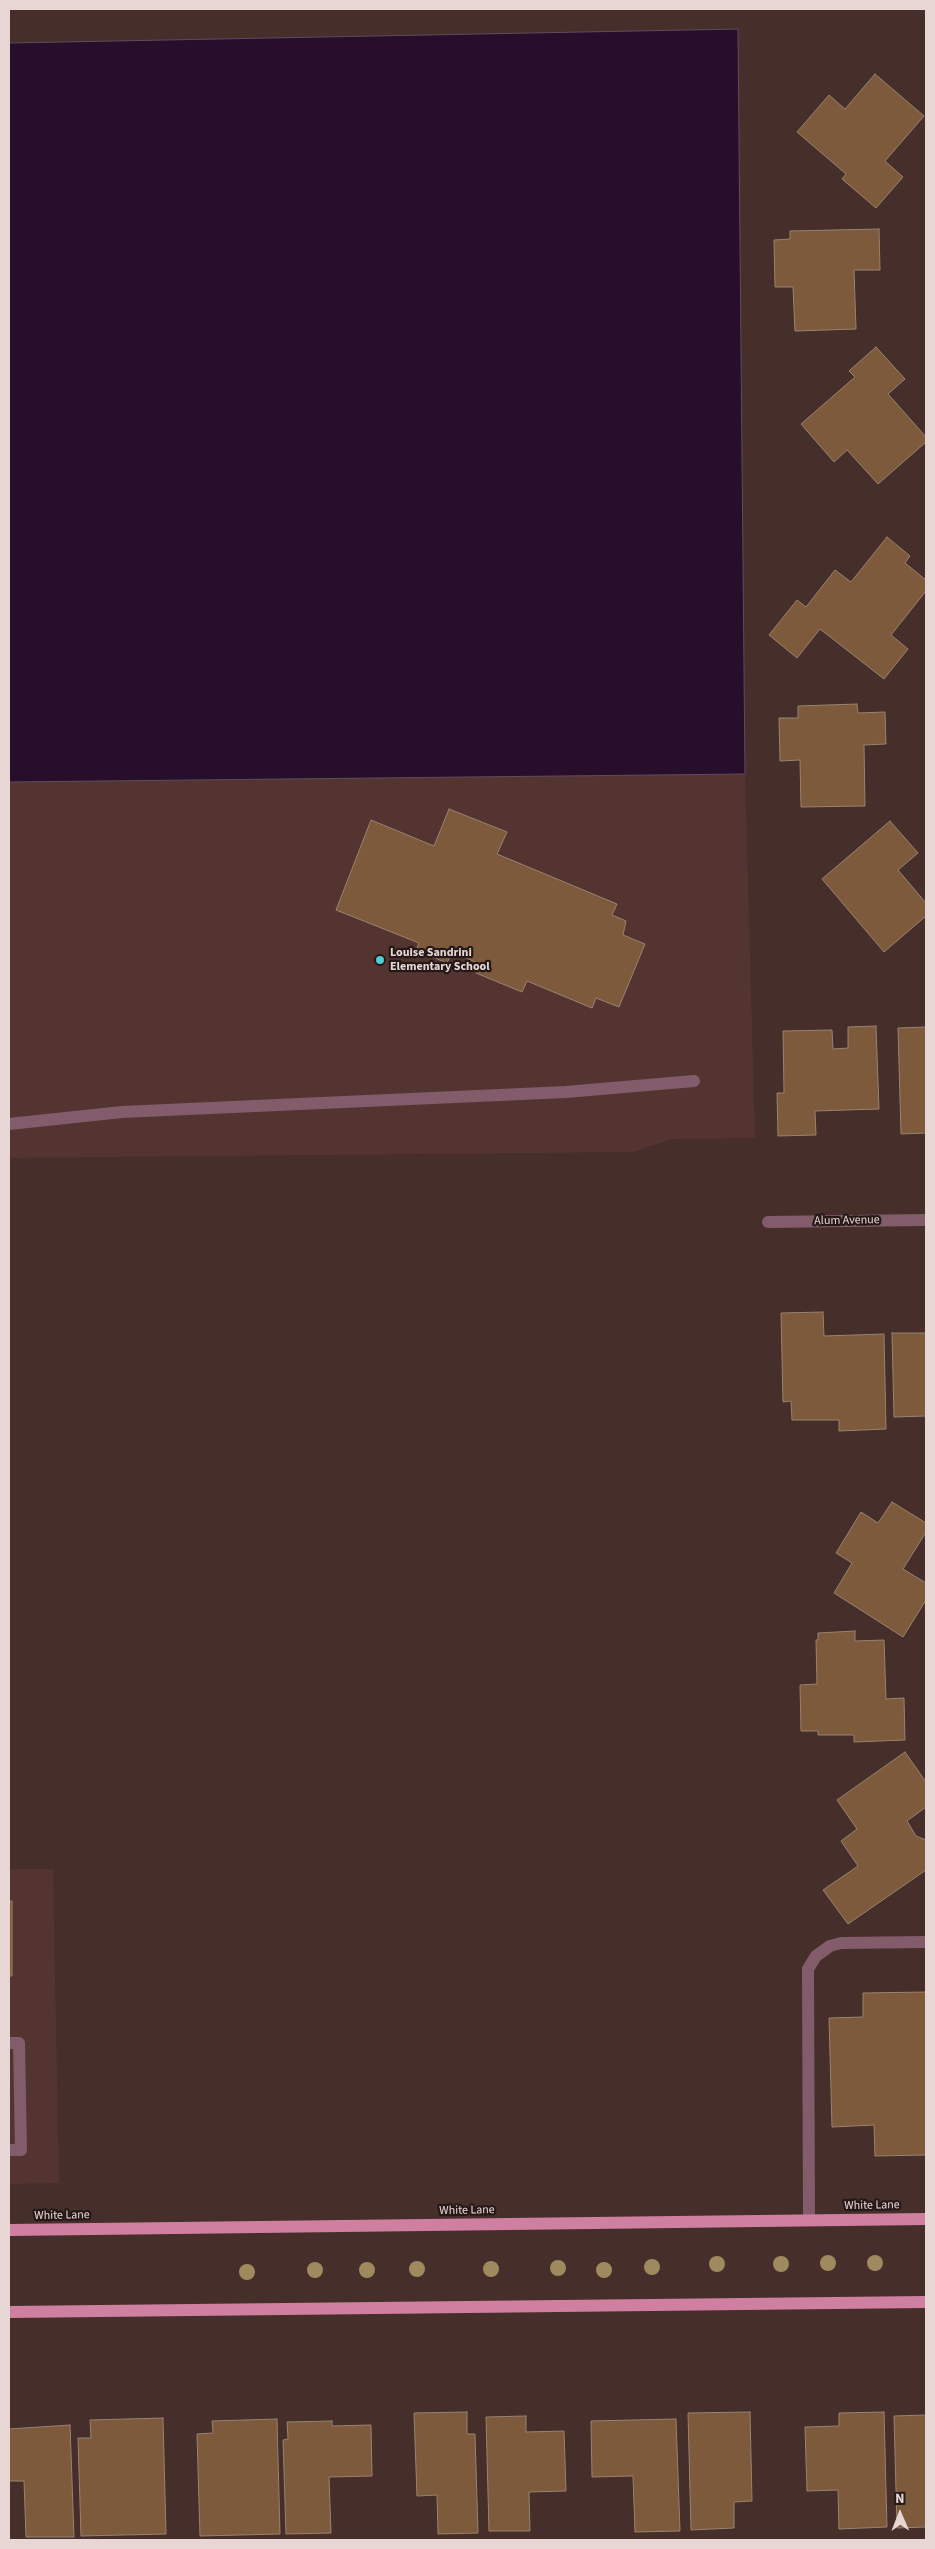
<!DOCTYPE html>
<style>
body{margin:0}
#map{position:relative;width:935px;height:2549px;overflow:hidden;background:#462e2a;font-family:"Source Sans 3",sans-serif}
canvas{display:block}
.frame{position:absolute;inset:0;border:10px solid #e7d6d4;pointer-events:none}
.north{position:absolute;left:875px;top:2489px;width:50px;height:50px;-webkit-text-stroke:4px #251918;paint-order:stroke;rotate:359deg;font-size:14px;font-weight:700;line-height:20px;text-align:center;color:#e7d6d4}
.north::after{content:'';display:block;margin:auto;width:18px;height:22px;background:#e7d6d4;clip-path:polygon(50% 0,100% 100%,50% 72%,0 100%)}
</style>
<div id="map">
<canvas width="935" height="2549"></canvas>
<div class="frame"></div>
<div class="north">N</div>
</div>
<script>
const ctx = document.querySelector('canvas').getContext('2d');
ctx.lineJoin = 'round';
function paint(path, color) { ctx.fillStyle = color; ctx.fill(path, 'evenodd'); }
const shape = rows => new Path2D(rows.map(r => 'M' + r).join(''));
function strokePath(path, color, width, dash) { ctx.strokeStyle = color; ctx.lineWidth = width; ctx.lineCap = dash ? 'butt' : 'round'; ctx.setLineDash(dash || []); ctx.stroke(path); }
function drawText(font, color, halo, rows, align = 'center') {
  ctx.font = font + ' "Source Sans 3",sans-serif'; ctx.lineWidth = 4.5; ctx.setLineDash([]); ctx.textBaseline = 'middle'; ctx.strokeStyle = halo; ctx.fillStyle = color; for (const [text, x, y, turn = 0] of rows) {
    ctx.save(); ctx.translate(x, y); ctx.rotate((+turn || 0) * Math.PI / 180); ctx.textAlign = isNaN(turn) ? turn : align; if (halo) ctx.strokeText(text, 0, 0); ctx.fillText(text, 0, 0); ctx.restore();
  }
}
paint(shape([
 [745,774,755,1138,672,1139,634,1152,9,1158,9,782],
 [9,1869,53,1869,59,2183,9,2184]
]), '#543430');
const water = shape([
 [738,29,745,774,9,782,9,43,738,29]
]);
paint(water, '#270f2c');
strokePath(water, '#614b5e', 1);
const building = shape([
 [875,74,924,116,885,161,903,177,876,208,842,179,846,174,797,132,829,95,845,109,875,74],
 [879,229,880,270,854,270,856,329,795,331,793,287,775,287,774,240,790,239,790,231,879,229],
 [876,347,905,379,888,394,926,437,926,442,878,484,847,450,834,462,801,424,855,377,849,371,876,347],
 [887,537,910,556,905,563,926,580,926,591,891,635,908,649,884,679,820,629,797,658,769,635,797,600,806,607,835,570,851,582,887,537],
 [857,704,858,713,885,712,886,744,864,745,865,806,801,807,800,760,780,761,779,718,798,718,798,706,857,704],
 [449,809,507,832,497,854,617,904,612,915,626,921,623,935,645,944,619,1007,596,998,592,1008,527,981,522,992,476,973,480,964,452,952,447,963,416,950,419,943,336,910,371,820,434,846,449,809],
 [890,821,918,853,898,870,926,903,926,916,884,952,822,879,890,821],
 [876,1026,879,1109,815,1111,816,1135,778,1136,777,1093,784,1093,783,1031,832,1030,833,1049,848,1048,848,1027,876,1026],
 [926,1027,926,1133,901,1134,898,1028,926,1027],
 [823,1312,824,1336,884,1334,886,1429,839,1431,839,1420,792,1420,791,1401,783,1402,781,1313,823,1312],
 [892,1333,926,1333,926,1416,894,1417,892,1333],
 [892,1502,926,1523,926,1532,903,1569,926,1583,926,1600,903,1637,834,1593,852,1563,836,1553,861,1512,878,1523,892,1502],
 [855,1631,855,1641,884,1640,886,1699,904,1698,905,1740,854,1742,854,1735,818,1735,818,1731,801,1731,800,1685,817,1684,816,1640,818,1640,818,1633,855,1631],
 [905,1752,926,1782,926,1807,907,1821,916,1836,926,1840,926,1870,848,1924,823,1890,858,1866,841,1841,857,1829,837,1800,905,1752],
 [9,1901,12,1901,12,1976,9,1976,9,1901],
 [926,1992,926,2155,875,2156,874,2125,832,2127,829,2018,863,2017,863,1993,926,1992],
 [467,2412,467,2434,475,2434,478,2533,438,2534,437,2495,417,2496,414,2413,467,2412],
 [750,2412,752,2501,734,2502,734,2528,691,2530,688,2413,750,2412],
 [884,2412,887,2527,839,2529,838,2490,807,2491,805,2427,839,2426,839,2413,884,2412],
 [926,2415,926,2527,897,2528,894,2416,926,2415],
 [526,2416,526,2432,564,2431,566,2491,529,2492,530,2531,489,2531,486,2417,526,2416],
 [163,2418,166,2534,81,2536,78,2438,91,2438,90,2420,163,2418],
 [277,2419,280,2534,200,2536,197,2434,213,2433,212,2421,277,2419],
 [676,2419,680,2531,635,2532,633,2476,592,2477,591,2421,676,2419],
 [332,2421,332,2426,371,2425,372,2476,329,2477,331,2533,286,2534,283,2440,288,2439,287,2422,332,2421],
 [70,2425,74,2537,26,2537,24,2481,9,2481,9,2429,70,2425]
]);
paint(building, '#7d5a3b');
strokePath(building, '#998371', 1);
strokePath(shape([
 [9,1124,122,1112,566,1092,694,1081],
 [768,1222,926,1220],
 [9,2043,19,2043,21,2150,9,2150],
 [809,2220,808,1969,816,1956,830,1946,841,1943,926,1942]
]), '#835c6b', 12);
strokePath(shape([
 [9,2230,926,2219],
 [9,2312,926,2302]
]), '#cf80a0', 12);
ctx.fillStyle = '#9f8a60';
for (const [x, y] of [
 [828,2263],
 [875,2263],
 [717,2264],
 [781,2264],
 [652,2267],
 [558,2268],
 [417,2269],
 [491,2269],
 [315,2270],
 [367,2270],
 [604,2270],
 [247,2272]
]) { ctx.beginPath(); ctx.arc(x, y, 8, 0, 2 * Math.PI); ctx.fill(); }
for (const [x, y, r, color] of [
 [380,960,5,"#52cdcf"]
]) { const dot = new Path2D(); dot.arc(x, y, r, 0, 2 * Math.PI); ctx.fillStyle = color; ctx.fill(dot); strokePath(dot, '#251918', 2); }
drawText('bold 12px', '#e7d6d4', '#251918', [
 ["Louise Sandrini",390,953],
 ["Elementary School",390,967]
], 'left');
drawText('12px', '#e7d6d4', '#251918', [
 ["Alum Avenue",847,1221,-1],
 ["White Lane",872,2206,-1],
 ["White Lane",467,2211,-1],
 ["White Lane",62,2216,-1]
]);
</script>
